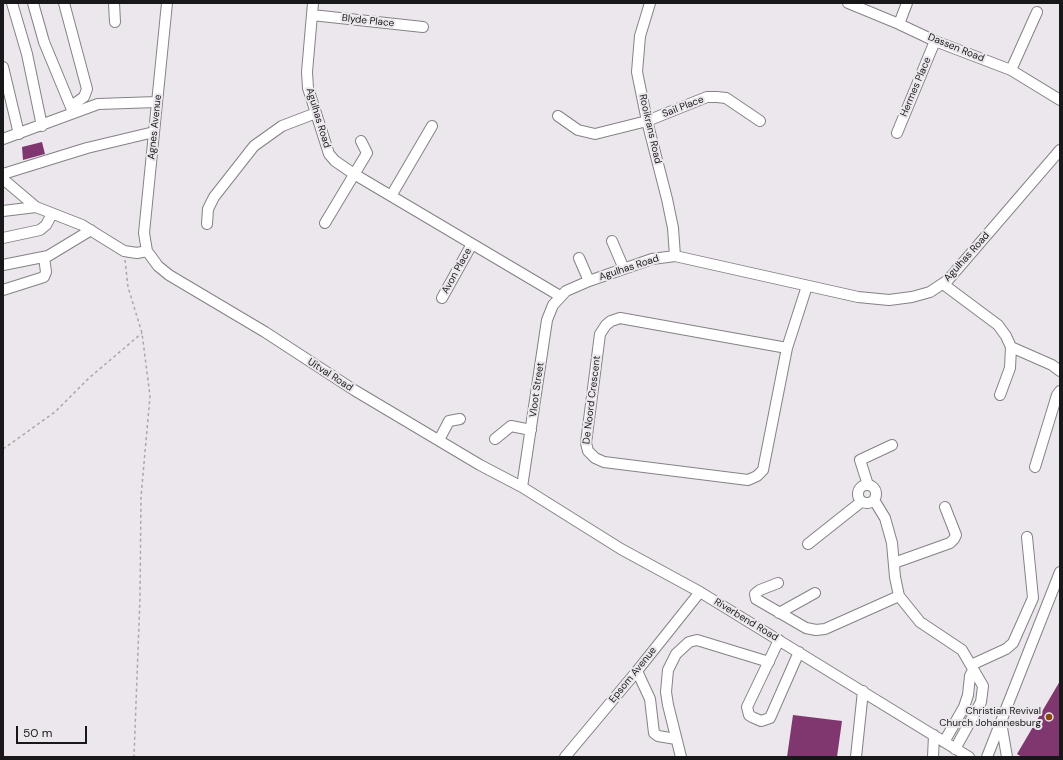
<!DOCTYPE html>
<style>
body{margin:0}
#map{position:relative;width:1063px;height:760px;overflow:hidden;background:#ebe7ec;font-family:"DM Sans",sans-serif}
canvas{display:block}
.frame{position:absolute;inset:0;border:4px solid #181719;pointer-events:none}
.scale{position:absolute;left:16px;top:726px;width:71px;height:18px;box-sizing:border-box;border:2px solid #181719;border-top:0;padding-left:5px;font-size:12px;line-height:14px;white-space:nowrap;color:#181719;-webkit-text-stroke:3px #ebe7ec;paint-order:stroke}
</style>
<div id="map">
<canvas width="1063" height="760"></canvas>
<div class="frame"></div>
<div class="scale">50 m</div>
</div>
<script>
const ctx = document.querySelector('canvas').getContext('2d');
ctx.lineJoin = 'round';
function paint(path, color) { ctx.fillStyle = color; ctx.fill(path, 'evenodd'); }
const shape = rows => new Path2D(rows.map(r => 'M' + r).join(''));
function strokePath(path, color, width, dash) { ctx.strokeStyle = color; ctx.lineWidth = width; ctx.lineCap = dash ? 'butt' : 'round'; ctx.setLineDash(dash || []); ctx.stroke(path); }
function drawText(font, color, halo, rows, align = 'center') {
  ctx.font = font + ' "DM Sans",sans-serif'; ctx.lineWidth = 4; ctx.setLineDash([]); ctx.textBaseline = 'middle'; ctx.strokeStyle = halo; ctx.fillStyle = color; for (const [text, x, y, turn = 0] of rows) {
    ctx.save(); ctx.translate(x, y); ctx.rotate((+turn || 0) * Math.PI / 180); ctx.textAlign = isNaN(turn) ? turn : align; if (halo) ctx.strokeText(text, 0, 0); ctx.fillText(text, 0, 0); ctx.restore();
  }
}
paint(shape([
 [42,142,45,154,23,160,22,147],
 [1060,681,1060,757,1022,757,1017,754],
 [793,715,842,721,837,757,787,757]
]), '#80376f');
const minor = shape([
 [12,3,27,54,42,126],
 [33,3,44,42,73,112],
 [64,3,87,89,84,97,71,106],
 [114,3,115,22],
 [167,3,144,233,147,251,158,266,169,275,265,332,354,390,480,465,522,487,621,549,700,592,969,757],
 [313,3,307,72,308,88,329,154,335,161,354,174,560,296],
 [650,3,640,36,637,72,647,121,667,199,673,228,675,256],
 [848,3,899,24,935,41,1011,70,1060,100],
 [312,15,423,27],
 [899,24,907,3],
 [3,67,19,134],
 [1011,70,1037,12],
 [558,116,578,130,595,134,647,121,707,97,717,97,726,98,760,121],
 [897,133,935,41],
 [3,139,98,104,157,102],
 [3,174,87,148,154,132],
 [3,179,36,207,82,225,124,251,137,253,147,251],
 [391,196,432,126],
 [3,211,36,207],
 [325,223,367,153,361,141],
 [207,224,208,209,214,197,254,146,282,126,316,113],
 [3,238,40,230,46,225,52,214],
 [612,241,624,269],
 [579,258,589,281],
 [3,265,48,256,91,230],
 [943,284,998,325,1006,336,1011,347,1010,368,1000,395],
 [3,290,44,277,46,272,44,257],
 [442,298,472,244],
 [1011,347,1052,365,1060,371],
 [787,348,620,318,611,321,606,325,600,334,586,443,588,451,595,458,604,462,748,480,757,476,763,470,787,348,807,286],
 [495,439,511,426,531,430],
 [439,440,449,421,460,419],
 [1035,467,1057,395,1060,391],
 '858 494a9 9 0 1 1 18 0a9 9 0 1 1-18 0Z',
 [868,485,860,460,892,445],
 [522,487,547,320,553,305,566,291,589,281,652,259,675,256,858,297,889,300,912,297,930,292,948,280,1060,150],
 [874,500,885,518,892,543,895,577,899,596,920,622,962,650,983,686,981,702,955,749],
 [808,544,861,502],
 [894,563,950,543,954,539,956,535,945,507],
 [778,583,760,590,755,594,756,599,806,628,816,630,825,629,899,596],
 [779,613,815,593],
 [779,640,747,707,749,715,752,717,761,721,770,718,799,652],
 [971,665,1006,649,1013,643,1033,598,1027,537],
 [637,671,650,699,654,733,658,736,676,739],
 [1001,722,1007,757],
 [944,742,964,707,968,695,970,676,973,670],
 [565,757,637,671,700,592],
 [681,757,668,705,666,692,668,670,676,654,689,642,697,640,769,662],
 [856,757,863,691],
 [933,757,934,735],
 [987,757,1060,572]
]);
strokePath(minor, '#858286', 12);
strokePath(shape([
 [125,260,128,287,142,333,150,396,141,497,140,597,134,757],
 [3,449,55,412,89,378,142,333]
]), '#aaa7ab', 1.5, [3, 3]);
strokePath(minor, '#fff', 10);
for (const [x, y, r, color] of [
 [1049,717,4,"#87480e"]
]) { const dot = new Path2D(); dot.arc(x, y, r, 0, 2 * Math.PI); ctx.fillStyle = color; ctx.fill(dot); strokePath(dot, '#ebe7ec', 1.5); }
drawText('10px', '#181719', '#ebe7ec', [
 ["Blyde Place",368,21,6],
 ["Dassen Road",956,48,22],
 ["Hermes Place",916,87,-67],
 ["Sail Place",683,107,-21],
 ["Agulhas Road",318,118,73],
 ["Agnes Avenue",155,127,-84],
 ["Rooikrans Road",650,129,77],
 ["Agulhas Road",967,257,-48],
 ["Agulhas Road",629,268,-18],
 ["Avon Place",457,271,-61],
 ["Uitval Road",330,375,33],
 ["Vloot Street",537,390,-82],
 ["De Noord Crescent",592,400,-83],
 ["Riverbend Road",746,620,31],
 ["Epsom Avenue",633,675,-51]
]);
drawText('10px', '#181719', '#ebe7ec', [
 ["Christian Revival",1041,711],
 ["Church Johannesburg",1041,723]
], 'right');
</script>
